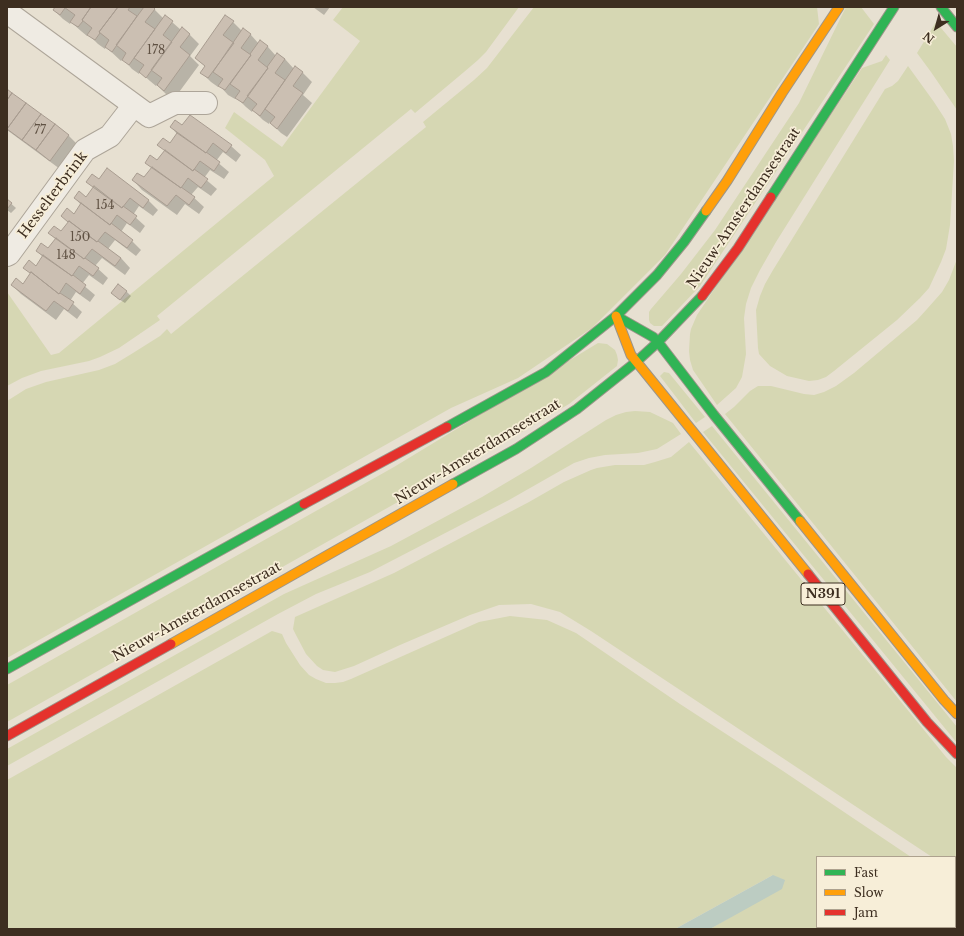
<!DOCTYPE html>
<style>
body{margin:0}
#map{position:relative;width:964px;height:936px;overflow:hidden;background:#e7e0d1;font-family:"Libre Baskerville",serif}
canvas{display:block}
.frame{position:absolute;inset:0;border:8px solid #3d2e20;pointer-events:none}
.legend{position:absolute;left:816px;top:856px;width:140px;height:72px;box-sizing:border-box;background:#f7eed8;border:1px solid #ada18e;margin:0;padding:5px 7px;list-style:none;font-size:12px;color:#3d2e20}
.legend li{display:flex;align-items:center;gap:8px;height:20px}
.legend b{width:20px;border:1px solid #ada18e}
.north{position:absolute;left:916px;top:8px;width:40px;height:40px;-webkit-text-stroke:3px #f7eed8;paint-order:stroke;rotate:217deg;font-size:11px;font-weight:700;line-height:16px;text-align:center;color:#3d2e20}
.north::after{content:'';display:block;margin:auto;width:14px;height:18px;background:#3d2e20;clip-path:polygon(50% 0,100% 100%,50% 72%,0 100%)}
</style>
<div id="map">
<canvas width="964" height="936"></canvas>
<div class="frame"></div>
<ul class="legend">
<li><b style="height:5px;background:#30b455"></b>Fast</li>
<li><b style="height:5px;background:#ff9f0a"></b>Slow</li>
<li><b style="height:5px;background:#e5322d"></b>Jam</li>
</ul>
<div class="north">N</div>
</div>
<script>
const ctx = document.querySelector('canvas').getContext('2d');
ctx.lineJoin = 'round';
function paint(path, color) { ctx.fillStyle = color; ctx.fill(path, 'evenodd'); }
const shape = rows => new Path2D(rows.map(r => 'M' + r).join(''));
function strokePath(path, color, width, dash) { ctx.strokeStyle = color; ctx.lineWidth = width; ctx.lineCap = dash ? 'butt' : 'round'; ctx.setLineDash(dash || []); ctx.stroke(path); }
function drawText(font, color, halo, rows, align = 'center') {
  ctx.font = font + ' "Libre Baskerville",serif'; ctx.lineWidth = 3.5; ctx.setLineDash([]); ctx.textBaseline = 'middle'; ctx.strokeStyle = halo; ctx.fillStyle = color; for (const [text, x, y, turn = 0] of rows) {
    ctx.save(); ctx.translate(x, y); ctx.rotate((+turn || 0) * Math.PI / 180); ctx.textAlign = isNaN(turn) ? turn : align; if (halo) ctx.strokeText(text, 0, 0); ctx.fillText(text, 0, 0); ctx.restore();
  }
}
paint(shape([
 [343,7,519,7,486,52,478,60,464,72,415,113,411,109,324,180,157,316,160,320,119,348,100,357,89,361,41,371,22,378,7,386,7,292,51,355,59,353,274,176,265,160,225,128,234,112,282,147,360,41,333,20],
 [534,7,817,7,819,24,665,255,592,328,518,378,451,408,7,658,7,401,26,389,46,382,99,370,115,364,133,353,160,336,167,329,171,334,426,127,423,122,474,80,487,68],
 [846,7,861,7,874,24,700,286,662,326,654,326,650,323,649,320,649,312,651,309,681,274,715,230,799,103,841,17],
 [936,22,957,47,957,110,931,72,917,53],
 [886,55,890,60,776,242,760,270,751,288,746,304,744,318,746,354,742,377,736,388,717,405,693,370,690,360,689,351,690,334,691,329,697,315,862,68,882,61],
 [908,66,934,102,945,119,951,134,953,146,954,161,950,225,946,249,941,262,929,288,920,298,897,320,834,371,826,377,818,380,809,381,787,376,770,366,759,354,758,348,756,310,760,296,765,284,773,270,885,89,892,86,898,81],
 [957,259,957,702,725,414,734,407,750,391,758,386,771,386,804,394,814,395,824,392,836,386,854,373,904,331,917,320,927,309,942,292,949,280],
 [598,343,607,344,615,350,617,355,618,360,617,366,569,404,508,440,7,722,7,685,394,467],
 [664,372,669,373,705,417,696,423,660,376],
 [635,411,650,412,673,423,681,434,657,449,638,453,605,455,589,458,574,463,509,500,370,572,316,594,278,614,7,766,7,749,284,594,391,546,482,497,531,468,606,420,616,415,626,412],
 [712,426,957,727,957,743,703,432],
 [689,442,946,757,957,768,957,874,955,873,955,857,932,857,591,631,560,612,531,604,499,605,470,615,400,645,354,666,335,672,323,670,317,666,306,654,296,635,293,629,295,617,394,573,529,502,564,482,591,470,597,468,615,465,644,465,655,462,671,457],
 [510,616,547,620,576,633,680,704,783,771,911,857,817,857,817,927,955,927,955,887,957,888,957,929,710,929,732,916,773,875,675,929,7,929,7,780,272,631,282,634,286,643,300,665,309,675,316,679,326,683,335,683,343,682,351,679,479,622]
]), '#d6d7b3');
paint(shape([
 [773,875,785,880,782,889,710,929,675,929]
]), '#bcccc2');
paint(shape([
 [56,7,152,7,163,18,172,22,181,30,189,34,199,44,190,56,199,65,174,99,167,95,157,85,156,86,150,81,140,72,139,74,132,69,123,59,121,61,106,47,105,49,98,44,88,34,87,36,81,31,71,22,70,24,63,19,54,10],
 [313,7,330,7,324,15],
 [233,22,242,31,243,30,251,35,259,44,260,42,268,47,276,56,278,54,285,59,294,69,295,67,303,73,312,82,303,95,312,103,287,137,281,133,270,122,269,124,263,120,253,110,252,112,246,107,236,97,235,99,228,95,219,85,218,87,211,82,202,73,206,67,196,58],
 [7,91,69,136,78,145,60,169,7,130],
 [190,116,231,146,241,155,236,162,223,152,216,161,229,172,224,179,210,170,204,178,217,189,211,196,198,187,191,195,204,207,199,214,185,204,177,215,142,190,133,180,145,179,152,169,146,162,157,161,177,134,171,127,183,126],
 [99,181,148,200,158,210,153,216,139,206,133,215,145,226,140,233,127,223,121,232,132,241,141,250,136,256,115,240,108,249,121,258,130,268,125,275,102,258,95,266,108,278,103,285,89,275,82,284,95,295,90,302,76,292,70,301,82,312,77,319,64,309,56,320,21,294,12,285,23,285,31,274,25,268,36,267,43,257,37,251,48,250,56,240,50,233,61,233,69,223,62,216,74,215,81,205,75,198,86,198],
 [7,200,16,208,11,213,7,210],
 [126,291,131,296,125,303,117,298]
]), '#0003');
const building = shape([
 [55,7,64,7,65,8,60,15,53,10,55,7],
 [64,7,91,7,82,20,83,21,78,27,70,22,75,15,64,7],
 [91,7,118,7,99,32,100,33,95,40,87,35,92,28,82,20,91,7],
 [118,7,130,7,128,10,137,16,112,52,105,47,109,40,99,32,118,7],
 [144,7,153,7,155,9,145,22,155,29,129,65,122,60,126,53,116,45,144,7],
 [165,15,173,21,163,35,172,42,146,78,139,72,144,65,134,58,165,15],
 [225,15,234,21,223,35,234,43,208,78,200,73,205,66,195,58,225,15],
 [182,27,190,34,180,47,190,55,164,91,157,85,162,78,151,70,182,27],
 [243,28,251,34,241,48,251,55,225,90,218,86,223,79,213,72,243,28],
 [260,40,268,46,258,60,268,68,243,103,235,98,240,91,230,84,251,55,250,54,260,40],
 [277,53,285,59,275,73,285,80,260,116,252,110,257,104,247,96,268,68,267,67,277,53],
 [295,66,303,72,293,86,303,93,277,129,270,123,275,117,265,109,295,66],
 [7,89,12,93,7,100,7,89],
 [12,93,26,103,7,129,7,100,12,93],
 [26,103,41,114,22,140,7,129,26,103],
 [41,114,55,124,36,150,22,140,41,114],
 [190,115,232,145,226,153,213,143,206,153,170,127,175,120,182,125,190,115],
 [55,124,69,135,50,161,36,150,55,124],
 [177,133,206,153,206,152,220,162,214,171,200,161,193,171,157,145,163,138,170,143,177,133],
 [165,150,193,171,194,169,208,179,201,188,188,178,181,188,145,163,150,155,157,160,165,150],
 [152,167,181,188,181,187,195,197,189,205,176,195,167,206,132,180,137,173,144,177,152,167],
 [107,168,149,200,143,208,130,198,122,208,86,182,92,174,99,179,107,168],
 [94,186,122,208,123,206,137,216,130,225,117,215,110,225,74,198,79,191,86,197,94,186],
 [7,199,12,203,7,209,7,199],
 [81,203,110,225,111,223,133,240,127,248,105,232,97,242,69,221,68,222,61,216,67,208,74,214,81,203],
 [69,221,97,242,98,241,121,258,115,266,92,249,84,259,48,233,54,226,61,231,69,221],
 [56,238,84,259,85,258,99,268,93,276,79,266,72,276,36,251,41,243,48,248,56,238],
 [43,255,72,276,73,275,86,285,80,294,66,283,59,294,31,272,30,273,23,268,29,260,36,266,43,255],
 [31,272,59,294,60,293,74,302,68,311,54,301,46,311,11,285,16,278,23,284,31,272],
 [118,284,127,291,120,300,111,293,118,284]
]);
paint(building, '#cbbfb2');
strokePath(building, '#a89c90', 1);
const street = shape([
 [7,12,134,105,110,136,85,150,9,254,7,255],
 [134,105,149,116,175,103,206,103]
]);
const fast = shape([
 [941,7,957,27],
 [771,197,894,7],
 [616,316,653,337,658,342,714,415,800,521],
 [447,427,546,372,616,316,657,275,684,242,706,211],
 [453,484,516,449,577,409,636,362,658,342,702,296],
 [7,669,304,504]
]);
const slow = shape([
 [706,211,727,181,782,93,839,7],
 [616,316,631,355,808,574],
 [800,521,944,700,957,714],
 [171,644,453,484]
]);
const jam = shape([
 [702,296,738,248,771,197],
 [304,504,447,427],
 [808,574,927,722,957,754],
 [7,736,171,644]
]);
strokePath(street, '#ada599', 24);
strokePath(fast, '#9c958a', 11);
strokePath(slow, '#9c958a', 11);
strokePath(jam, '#9c958a', 11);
strokePath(street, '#efebe3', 22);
strokePath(fast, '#30b455', 9);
strokePath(slow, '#ff9f0a', 9);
strokePath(jam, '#e5322d', 9);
drawText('12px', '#605244', null, [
 ["178",156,51],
 ["77",40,131],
 ["154",105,206],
 ["150",80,238],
 ["148",66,256]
]);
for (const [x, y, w] of [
 [823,594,44]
]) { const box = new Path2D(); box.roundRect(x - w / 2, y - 11, w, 22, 3); ctx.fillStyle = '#f7eed8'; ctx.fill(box); strokePath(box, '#3d2e20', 1); }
drawText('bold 13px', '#3d2e20', null, [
 ["N391",823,594]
]);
drawText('14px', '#3d2e20', '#f7eed8', [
 ["Hesselterbrink",53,195,-53],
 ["Nieuw-Amsterdamsestraat",744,208,-56],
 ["Nieuw-Amsterdamsestraat",478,452,-31],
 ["Nieuw-Amsterdamsestraat",197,612,-29]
]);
</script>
